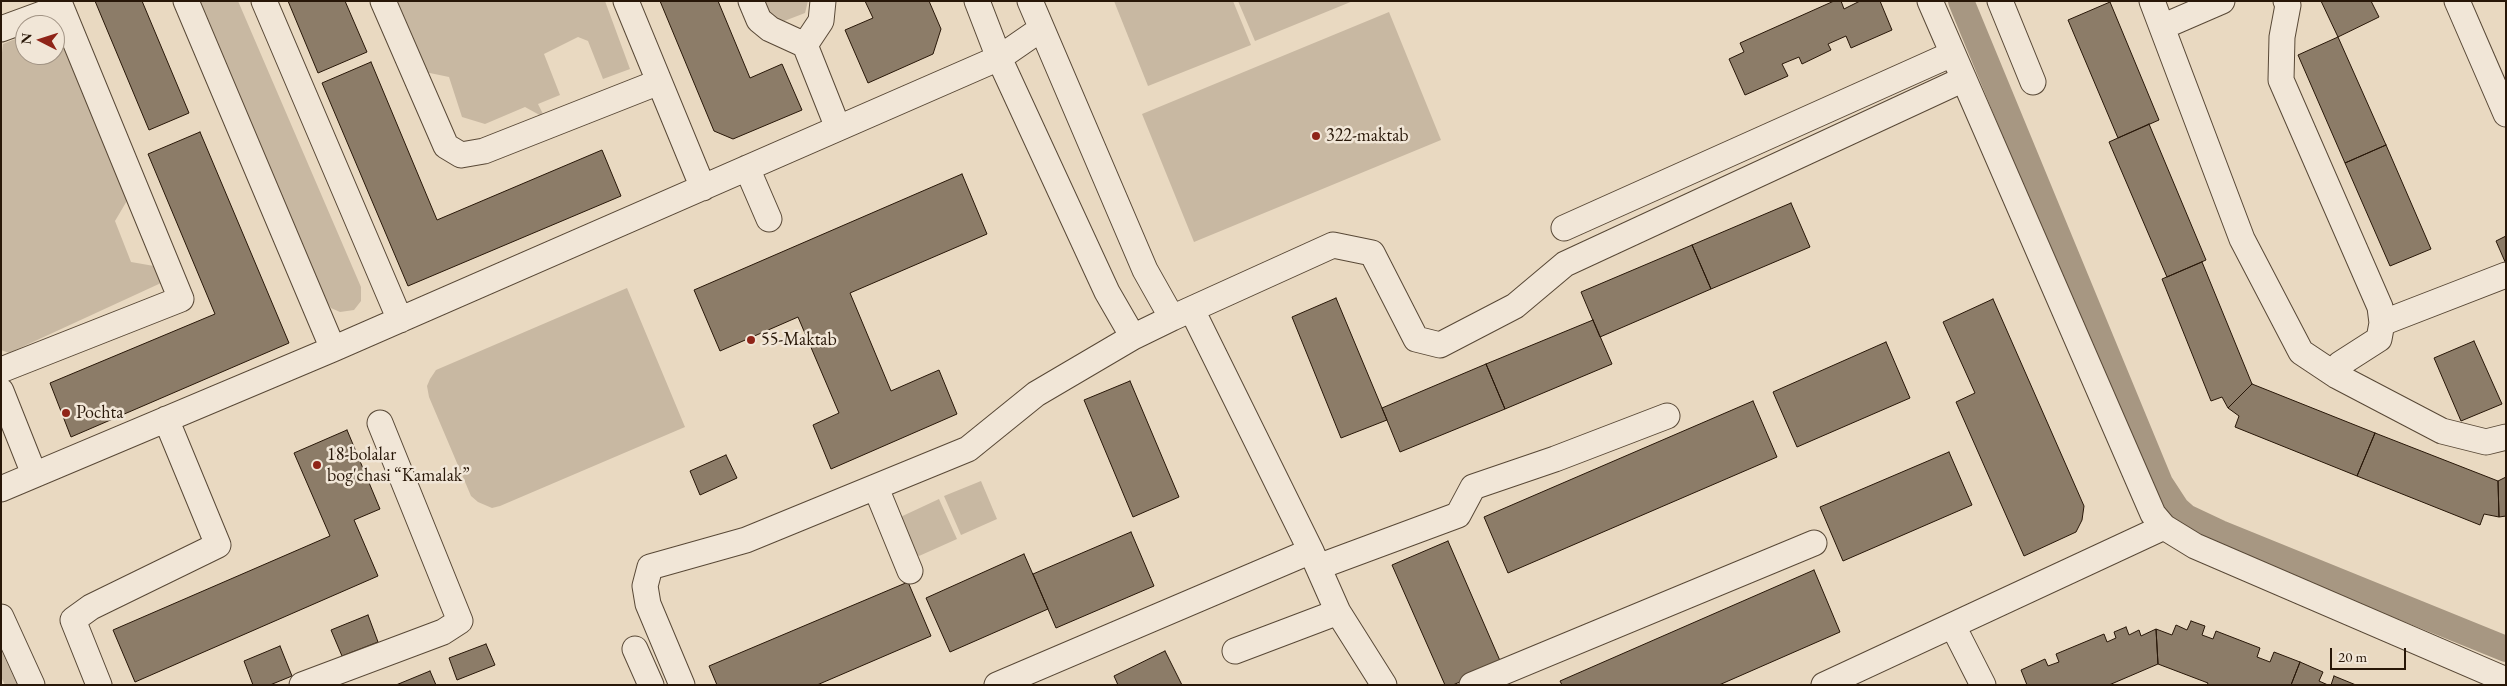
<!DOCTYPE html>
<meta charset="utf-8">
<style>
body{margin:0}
#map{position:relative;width:2507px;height:686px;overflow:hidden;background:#e9d9c1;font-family:"EB Garamond",serif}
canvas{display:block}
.frame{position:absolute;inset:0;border:2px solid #281708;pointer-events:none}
.north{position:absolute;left:15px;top:15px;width:50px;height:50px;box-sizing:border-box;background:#f1e6d7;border:1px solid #a19384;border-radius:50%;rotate:275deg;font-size:14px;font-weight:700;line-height:20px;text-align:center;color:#281708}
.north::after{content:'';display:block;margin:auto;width:18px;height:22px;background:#8f2418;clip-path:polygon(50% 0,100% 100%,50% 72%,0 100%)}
.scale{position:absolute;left:2330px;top:648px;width:76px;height:22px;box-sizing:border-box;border:2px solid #281708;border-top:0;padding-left:6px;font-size:15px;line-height:18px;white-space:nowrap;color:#281708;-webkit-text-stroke:4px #f1e6d7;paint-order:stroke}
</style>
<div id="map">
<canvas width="2507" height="686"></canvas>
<div class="frame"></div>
<div class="north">N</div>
<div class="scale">20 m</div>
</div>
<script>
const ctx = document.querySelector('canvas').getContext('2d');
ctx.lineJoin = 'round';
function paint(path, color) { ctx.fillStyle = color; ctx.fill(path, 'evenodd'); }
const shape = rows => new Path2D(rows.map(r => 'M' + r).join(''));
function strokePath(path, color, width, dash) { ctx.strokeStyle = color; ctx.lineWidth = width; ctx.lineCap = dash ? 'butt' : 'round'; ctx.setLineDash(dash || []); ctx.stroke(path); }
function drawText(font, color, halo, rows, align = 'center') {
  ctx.font = font + ' "EB Garamond",serif'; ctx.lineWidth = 5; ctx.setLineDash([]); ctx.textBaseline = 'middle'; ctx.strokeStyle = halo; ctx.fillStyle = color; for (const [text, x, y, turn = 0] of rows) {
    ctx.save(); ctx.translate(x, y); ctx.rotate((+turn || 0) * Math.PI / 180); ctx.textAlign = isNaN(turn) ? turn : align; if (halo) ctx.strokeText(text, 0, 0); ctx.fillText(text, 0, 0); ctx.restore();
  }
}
paint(shape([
 [197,1,238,1,361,287,361,301,354,310,340,312,331,308,327,302],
 [395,1,605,1,630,69,603,79,588,41,578,37,544,54,560,95,538,104,545,118,525,107,485,124,462,117,449,77,425,72],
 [760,1,808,1,805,13,779,23,766,15],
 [1114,1,1233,1,1251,45,1148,86],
 [1238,1,1353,1,1255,41],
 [1389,12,1441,140,1194,242,1142,114],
 [55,33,58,35,128,199,115,221,131,262,154,266,161,283,9,353,1,350,1,61,3,44,25,35,25,55,55,55],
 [627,288,685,427,500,506,492,508,478,502,471,496,429,397,427,386,430,379,436,370],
 [981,481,997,519,961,535,944,496],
 [939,499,957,539,919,556,906,546,894,520],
 [1,650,17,685,5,685,1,677]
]), '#c8b8a2');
strokePath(shape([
 [1961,1,2160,483,2177,509,2186,517,2220,533,2506,649]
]), '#a79782', 26);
const building = shape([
 [95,1,142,1,189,113,149,130,95,1],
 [288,1,345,1,367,52,318,73,288,1],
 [660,1,718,1,750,78,782,64,802,110,733,139,714,131,660,1],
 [865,1,929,1,941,29,933,54,868,83,845,30,873,18,865,1],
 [1834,1,1841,1,1844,9,1860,1,1880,1,1892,30,1851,48,1846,36,1828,44,1831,50,1802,64,1799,57,1782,64,1788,76,1745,95,1729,59,1744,52,1740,43,1834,1],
 [2321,1,2371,1,2379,17,2338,37,2321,1],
 [2110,2,2159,120,2118,138,2068,20,2110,2],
 [2338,37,2386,145,2345,163,2298,55,2338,37],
 [371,62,437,220,602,150,621,196,408,286,322,83,371,62],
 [2149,124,2206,260,2167,277,2109,142,2149,124],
 [200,132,289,343,71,437,50,383,215,314,148,154,200,132],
 [2386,145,2431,249,2390,266,2345,163,2386,145],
 [962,174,987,234,850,293,891,391,939,370,957,414,831,469,813,425,839,413,798,317,720,351,694,290,962,174],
 [1791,203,1810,247,1711,289,1692,245,1791,203],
 [2506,236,2506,264,2496,241,2506,236],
 [1692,245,1711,289,1600,337,1581,292,1692,245],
 [2202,262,2252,384,2228,408,2222,397,2211,401,2162,279,2202,262],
 [1336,298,1387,420,1341,438,1292,317,1336,298],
 [1993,299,2084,506,2082,520,2076,532,2024,556,1956,402,1975,393,1943,322,1993,299],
 [1593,320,1612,364,1505,409,1486,364,1593,320],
 [2474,341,2502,404,2461,421,2434,358,2474,341],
 [1886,342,1910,398,1797,447,1773,392,1886,342],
 [1486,364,1505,409,1400,452,1382,408,1486,364],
 [1130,381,1179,497,1133,517,1084,400,1130,381],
 [2252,384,2375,433,2357,476,2235,427,2239,416,2228,408,2252,384],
 [1753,401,1777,457,1508,573,1484,517,1753,401],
 [347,430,380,509,354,520,378,576,135,682,113,630,330,536,294,453,347,430],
 [2375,433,2498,481,2499,517,2484,514,2480,525,2357,476,2375,433],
 [1949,452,1972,505,1843,561,1820,507,1949,452],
 [726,455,737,478,700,495,690,471,726,455],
 [2506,477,2506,516,2499,517,2498,481,2506,477],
 [1131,532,1154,586,1056,628,1033,574,1131,532],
 [1448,541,1501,663,1453,685,1445,685,1392,565,1448,541],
 [1024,554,1048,609,950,652,926,598,1024,554],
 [1814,570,1840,632,1719,685,1562,685,1560,681,1814,570],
 [908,582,931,636,817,685,717,685,709,666,908,582],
 [368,615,378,642,342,656,331,630,368,615],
 [2191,621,2205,626,2202,635,2213,639,2216,631,2260,648,2257,657,2270,662,2274,652,2300,662,2291,685,2207,685,2208,683,2158,664,2156,629,2172,635,2176,625,2187,630,2191,621],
 [2126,627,2129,635,2139,630,2141,636,2156,629,2158,664,2109,685,2027,685,2021,670,2045,659,2048,666,2059,662,2056,654,2104,634,2107,642,2116,638,2114,632,2126,627],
 [486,644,495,665,457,680,449,658,486,644],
 [280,646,292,676,270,685,253,685,244,661,280,646],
 [1165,651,1182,685,1118,685,1114,676,1165,651],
 [2300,662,2323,672,2319,681,2328,685,2291,685,2300,662],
 [430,671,436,685,396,685,430,671],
 [2334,676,2356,685,2331,685,2334,676]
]);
paint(building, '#8c7c68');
strokePath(building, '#281708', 1);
const minor = shape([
 [186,1,333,349],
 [264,1,400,320],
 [383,1,446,146,461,155,484,151,659,82],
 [626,1,703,188],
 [751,1,759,20,770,29,805,45],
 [823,1,821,21,805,45,838,128],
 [977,1,999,58,1107,292,1133,337],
 [1030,1,1145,270,1172,318],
 [1930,1,2153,514,2164,527,2195,546,2506,680],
 [2000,1,2033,82],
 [2152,1,2242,239,2301,352,2337,376,2442,431,2486,442,2506,437],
 [2286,1,2288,5,2282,37,2281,80,2380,307,2382,323,2379,339,2340,364,2337,376],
 [2457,1,2506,114],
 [2162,27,2222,1],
 [1,29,61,7,181,299,1,370],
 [747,168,769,219],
 [1564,228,1952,54],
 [1192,310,1311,551,1338,612,1384,685],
 [2382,323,2506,275],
 [1,391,34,474],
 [876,488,910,571],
 [1,489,333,349,999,58,1041,29],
 [1318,567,1458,515,1473,487,1555,459,1667,416],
 [1,617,32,685],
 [1953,626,1983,685],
 [635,649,651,685],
 [1235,651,1338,612],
 [99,685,73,620,91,607,218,545,166,419],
 [302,685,443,632,460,621,380,423],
 [682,685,648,604,645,586,650,567,746,540,968,449,1036,394,1133,337,1172,318,1333,245,1372,253,1416,339,1440,345,1515,306,1565,264,1964,79],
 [997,685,1311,551],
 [1472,685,1814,543],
 [1824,685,2164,527]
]);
strokePath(minor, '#584836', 27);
strokePath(minor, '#f1e6d7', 25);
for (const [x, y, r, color] of [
 [1316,136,5,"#8f2418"],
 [751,340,5,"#8f2418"],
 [66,413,5,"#8f2418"],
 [317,465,5,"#8f2418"]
]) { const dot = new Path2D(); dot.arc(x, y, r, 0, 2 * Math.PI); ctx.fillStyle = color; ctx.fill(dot); strokePath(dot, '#f1e6d7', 2); }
drawText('18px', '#281708', '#f1e6d7', [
 ["322-maktab",1326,136],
 ["55-Maktab",761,340],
 ["Pochta",76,413],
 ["18-bolalar",327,455],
 ["bog'chasi “Kamalak”",327,476]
], 'left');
</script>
